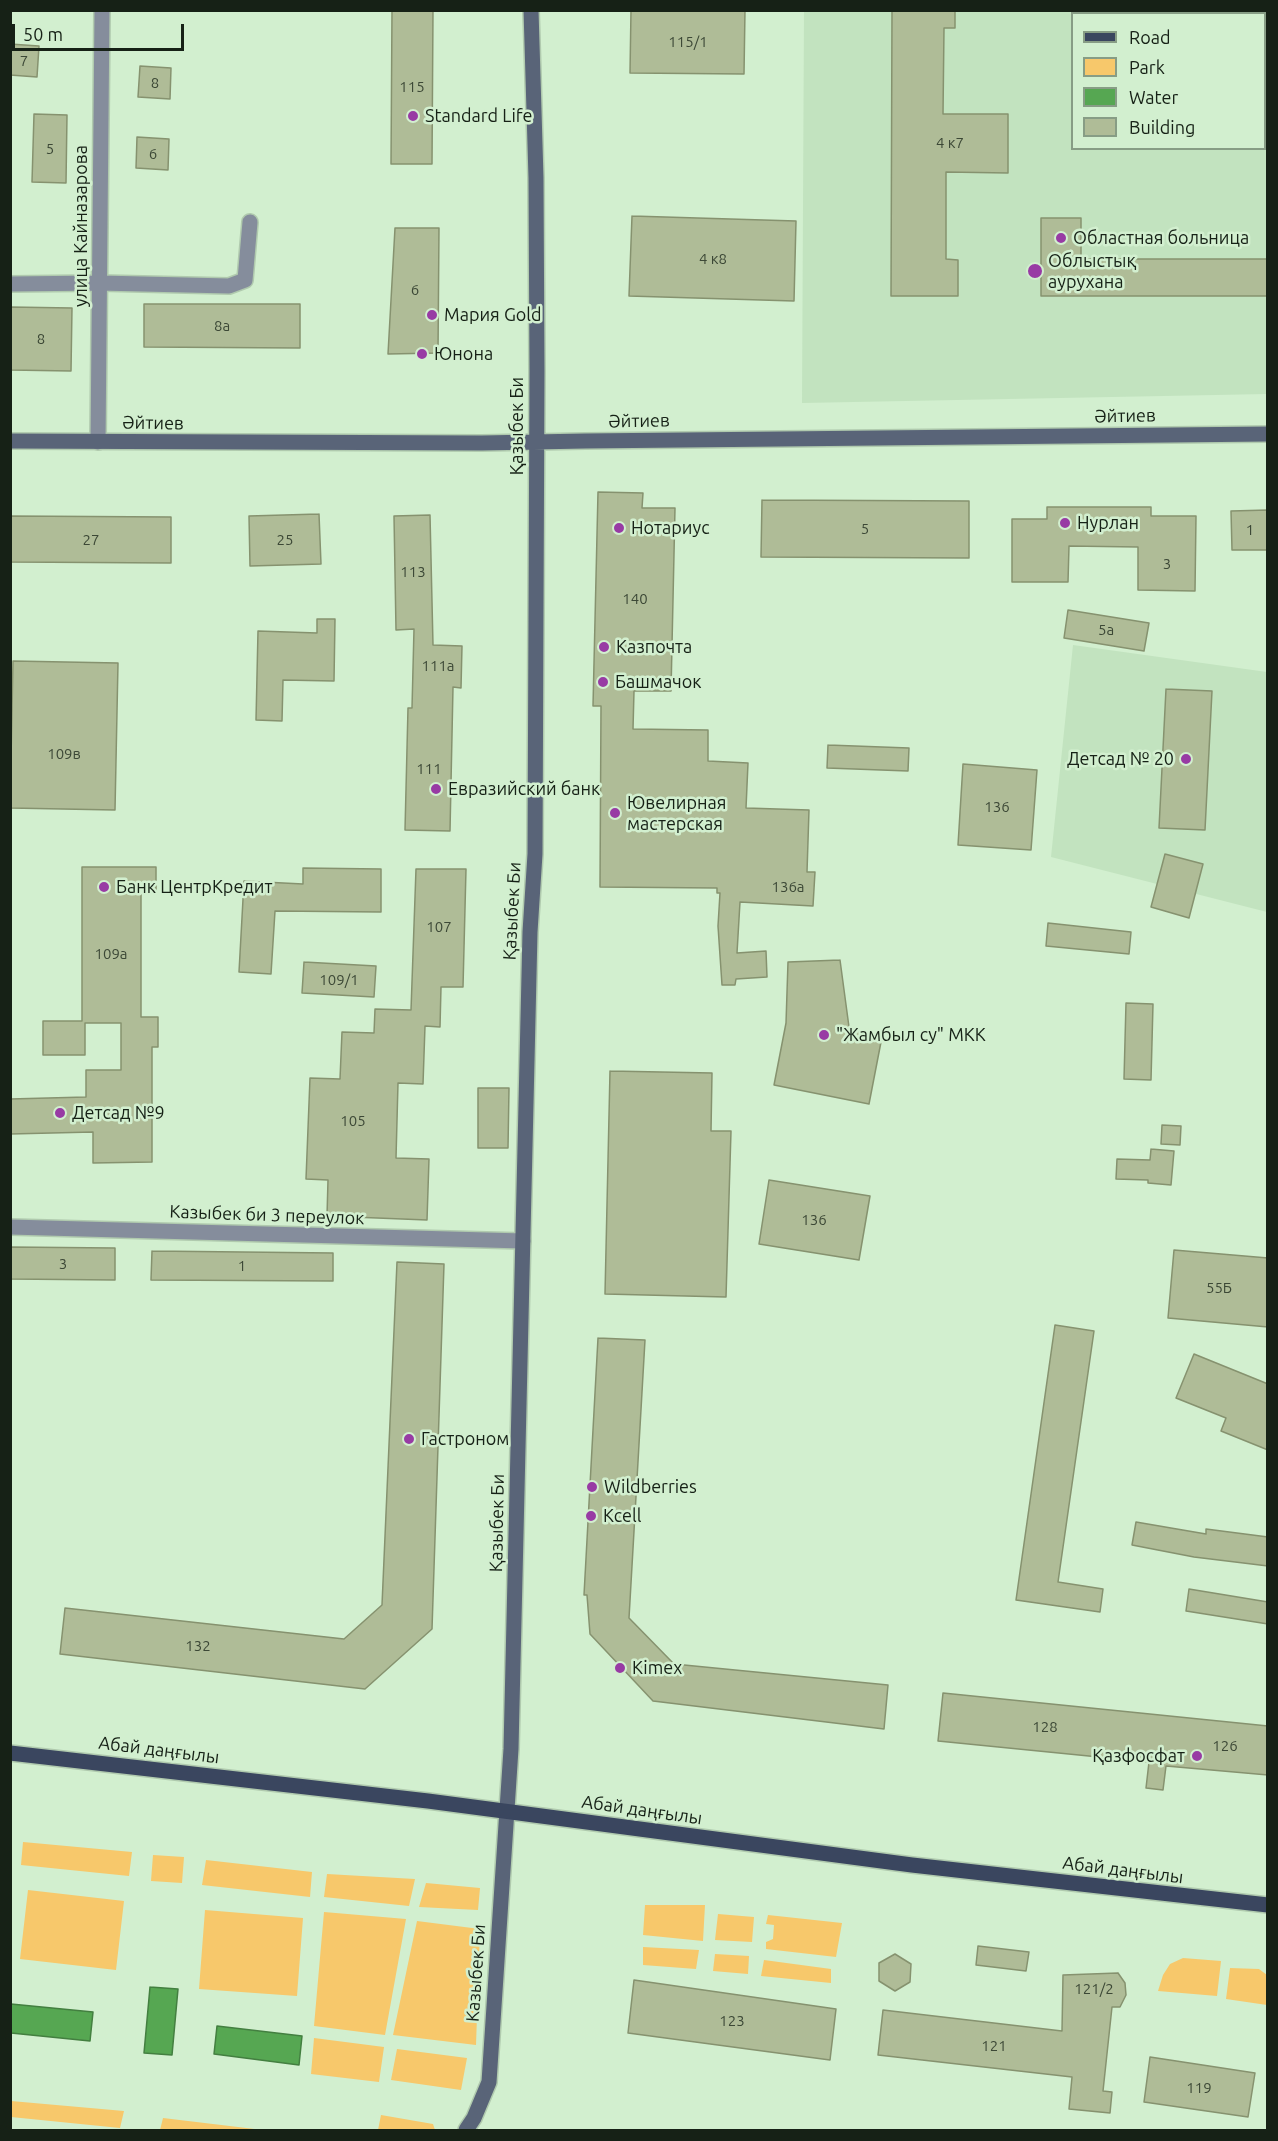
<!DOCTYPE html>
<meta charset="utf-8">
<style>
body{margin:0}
#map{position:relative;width:1278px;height:2141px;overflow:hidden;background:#d2efcf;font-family:Ubuntu,sans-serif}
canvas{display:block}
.frame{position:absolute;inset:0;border:12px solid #162116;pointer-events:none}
.legend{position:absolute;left:1071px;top:12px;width:195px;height:138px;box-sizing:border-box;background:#d2efcf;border:2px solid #879d85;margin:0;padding:8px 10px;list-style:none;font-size:18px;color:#162116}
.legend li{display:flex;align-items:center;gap:12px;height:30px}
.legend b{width:30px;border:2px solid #879d85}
.scale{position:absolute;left:12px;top:24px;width:172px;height:27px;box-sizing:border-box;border:3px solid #162116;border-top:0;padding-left:8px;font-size:18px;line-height:21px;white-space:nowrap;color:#162116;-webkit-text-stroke:4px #d2efcf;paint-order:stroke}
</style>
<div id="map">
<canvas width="1278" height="2141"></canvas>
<div class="frame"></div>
<ul class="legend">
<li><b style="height:8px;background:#3a465f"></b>Road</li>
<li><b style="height:16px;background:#f7c86b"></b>Park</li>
<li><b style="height:16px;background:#56a752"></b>Water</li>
<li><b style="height:16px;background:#afbc97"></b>Building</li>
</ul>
<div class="scale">50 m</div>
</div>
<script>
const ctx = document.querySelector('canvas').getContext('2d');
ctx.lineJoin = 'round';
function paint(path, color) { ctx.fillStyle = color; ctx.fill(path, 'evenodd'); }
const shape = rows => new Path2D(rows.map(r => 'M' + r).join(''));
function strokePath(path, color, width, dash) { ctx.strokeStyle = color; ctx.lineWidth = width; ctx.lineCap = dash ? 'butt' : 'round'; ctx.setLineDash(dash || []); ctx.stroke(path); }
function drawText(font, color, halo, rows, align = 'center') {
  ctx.font = font + ' Ubuntu,sans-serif'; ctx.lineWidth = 5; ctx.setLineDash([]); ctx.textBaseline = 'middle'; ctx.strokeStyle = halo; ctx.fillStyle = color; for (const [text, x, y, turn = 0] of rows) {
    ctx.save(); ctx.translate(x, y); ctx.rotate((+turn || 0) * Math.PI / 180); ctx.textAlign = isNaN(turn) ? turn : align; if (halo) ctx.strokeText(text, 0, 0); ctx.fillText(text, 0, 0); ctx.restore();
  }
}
paint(shape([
 [804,11,1267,11,1267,394,802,403],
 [1072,14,1264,14,1264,148,1072,148],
 [1073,645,1267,672,1267,912,1051,857]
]), '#c2e3bf');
paint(shape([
 [23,1842,132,1852,129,1876,21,1865],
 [153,1855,184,1857,182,1883,151,1881],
 [206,1860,312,1872,310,1897,202,1885],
 [327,1874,415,1879,409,1906,324,1897],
 [426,1883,480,1888,478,1910,419,1907],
 [28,1890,124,1901,116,1970,20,1959],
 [645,1905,705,1905,703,1941,643,1935],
 [205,1910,303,1918,297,1996,199,1989],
 [324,1912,406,1919,385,2035,314,2026],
 [718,1914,754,1917,752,1942,715,1940],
 [768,1915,842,1923,836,1957,766,1949,766,1942,773,1939,774,1925,766,1924],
 [417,1921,480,1929,476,2045,393,2035],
 [643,1947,699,1950,696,1969,643,1965],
 [715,1954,749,1956,748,1974,713,1971],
 [1183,1958,1221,1961,1217,1996,1158,1991,1163,1975,1170,1964],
 [764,1960,831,1969,831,1983,761,1976],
 [1230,1968,1259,1969,1267,1975,1267,2005,1226,1999],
 [314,2038,384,2047,379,2082,311,2074],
 [397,2049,467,2058,461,2090,391,2080],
 [11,2101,124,2111,120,2128,11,2117],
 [381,2115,433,2124,435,2130,378,2130],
 [163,2118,263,2130,160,2130]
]), '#f7c86b');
const water = shape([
 [150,1987,178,1989,172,2055,144,2053,150,1987],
 [11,2004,93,2012,90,2041,11,2033,11,2004],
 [217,2026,302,2036,299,2065,214,2054,217,2026]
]);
paint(water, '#56a752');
strokePath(water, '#437f40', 1.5);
const building = shape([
 [392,10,433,10,432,164,391,164,392,10],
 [631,10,745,10,744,74,630,73,631,10],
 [892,10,955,10,955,28,944,28,943,114,1008,114,1008,173,946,172,946,259,958,260,958,296,891,296,892,10],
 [10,44,39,46,37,77,10,75,10,44],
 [140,66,171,68,170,99,138,97,140,66],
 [34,114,67,115,66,183,32,182,34,114],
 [137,137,169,139,168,170,136,168,137,137],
 [632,216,796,221,794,301,629,296,632,216],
 [1041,218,1081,218,1081,259,1268,259,1268,296,1041,296,1041,218],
 [395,228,439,228,438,353,388,354,395,228],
 [144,304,300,304,300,348,144,347,144,304],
 [10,307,72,308,71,371,10,370,10,307],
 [598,492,643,493,642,508,675,508,671,691,634,691,633,729,708,730,708,761,748,763,746,808,809,810,807,872,815,872,813,906,740,902,737,953,766,951,767,977,736,979,735,985,722,985,718,926,720,893,717,893,717,888,600,887,601,706,593,706,598,492],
 [762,500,969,501,969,558,761,557,762,500],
 [1047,507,1151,507,1151,516,1196,516,1195,591,1138,590,1138,547,1069,546,1068,582,1012,582,1012,519,1047,519,1047,507],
 [1268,510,1268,550,1232,550,1231,511,1268,510],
 [319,514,321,564,250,566,249,516,319,514],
 [430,515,433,645,462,646,461,688,453,687,450,831,405,830,408,708,412,708,414,629,396,630,394,516,430,515],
 [10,516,171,517,171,563,10,562,10,516],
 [1068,610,1149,623,1144,651,1064,638,1068,610],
 [317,619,335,619,334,681,283,680,282,721,256,720,258,631,317,633,317,619],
 [13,661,118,663,115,810,10,808,13,661],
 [1166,689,1212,691,1205,830,1159,828,1166,689],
 [828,745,909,748,908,771,827,768,828,745],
 [963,764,1037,770,1031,850,958,845,963,764],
 [1165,854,1203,864,1189,918,1151,907,1165,854],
 [82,867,156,867,156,891,141,891,141,1017,158,1017,158,1047,152,1047,152,1162,93,1163,93,1132,10,1134,10,1099,86,1097,86,1070,121,1070,121,1023,85,1023,85,1055,43,1055,43,1021,82,1021,82,867],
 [303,868,381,869,381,912,275,911,271,974,239,972,244,881,303,884,303,868],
 [416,869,466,869,463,987,441,987,440,1027,425,1026,423,1084,398,1083,396,1158,429,1159,427,1220,327,1216,328,1180,306,1179,310,1078,340,1079,342,1032,374,1033,375,1009,411,1010,416,869],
 [1048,923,1131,932,1129,954,1046,946,1048,923],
 [840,960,849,1027,881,1042,869,1104,774,1085,786,1023,788,962,840,960],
 [304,962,376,966,374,997,302,993,304,962],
 [1126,1003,1153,1004,1151,1080,1124,1079,1126,1003],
 [610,1071,712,1073,711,1131,731,1131,726,1297,605,1294,610,1071],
 [478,1088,509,1088,508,1148,478,1148,478,1088],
 [1162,1125,1181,1126,1180,1145,1161,1144,1162,1125],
 [1151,1149,1174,1151,1171,1185,1148,1183,1148,1180,1116,1179,1117,1159,1150,1160,1151,1149],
 [769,1180,870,1196,859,1260,759,1244,769,1180],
 [10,1247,115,1248,115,1280,10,1279,10,1247],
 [1174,1250,1268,1258,1268,1327,1168,1318,1174,1250],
 [152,1251,333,1253,333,1281,151,1280,152,1251],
 [397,1262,444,1264,432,1629,365,1689,60,1654,65,1608,344,1639,382,1605,397,1262],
 [1055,1325,1094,1331,1058,1582,1103,1589,1100,1612,1016,1600,1055,1325],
 [598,1338,645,1340,629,1618,674,1664,888,1685,884,1729,653,1701,590,1634,587,1595,584,1595,598,1338],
 [1194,1354,1268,1384,1268,1450,1221,1431,1226,1418,1176,1398,1194,1354],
 [1136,1522,1206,1534,1206,1529,1268,1537,1268,1566,1194,1557,1132,1545,1136,1522],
 [1189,1589,1268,1602,1268,1624,1186,1611,1189,1589],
 [943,1693,1268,1726,1268,1775,1166,1766,1163,1790,1146,1788,1149,1762,938,1741,943,1693],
 [978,1946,1029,1952,1026,1971,976,1965,978,1946],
 [895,1954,911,1964,910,1982,895,1991,879,1981,879,1963,895,1954],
 [1118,1973,1125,1983,1126,1995,1120,2007,1112,2007,1103,2091,1112,2092,1110,2113,1069,2109,1072,2077,878,2055,883,2010,1062,2031,1063,1975,1118,1973],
 [634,1980,836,2009,830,2060,628,2033,634,1980],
 [1150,2057,1255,2073,1248,2117,1144,2102,1150,2057]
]);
paint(building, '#afbc97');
strokePath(building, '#86926f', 1.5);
const street = shape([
 [10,284,100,283,229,286,245,280,250,222],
 [98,442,102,10],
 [10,1227,523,1241]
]);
const secondary = shape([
 [10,441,482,443,585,441,1268,434],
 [466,2130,474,2118,489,2082,511,1749,530,932,535,854,537,371,536,178,531,10]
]);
const primary = shape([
 [10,1753,428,1801,912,1865,1268,1905]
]);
strokePath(street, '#b0caae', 18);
strokePath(secondary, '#b0caae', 18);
strokePath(primary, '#b0caae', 18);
strokePath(street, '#858d9c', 15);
strokePath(secondary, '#596478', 15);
strokePath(primary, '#3a465f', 15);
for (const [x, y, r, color] of [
 [413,116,6,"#983ba4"],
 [1061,238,6,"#983ba4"],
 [1035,271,8,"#983ba4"],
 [432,315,6,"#983ba4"],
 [422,354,6,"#983ba4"],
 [1065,523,6,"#983ba4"],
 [619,528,6,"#983ba4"],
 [604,647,6,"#983ba4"],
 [603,682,6,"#983ba4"],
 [1186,759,6,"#983ba4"],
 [436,789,6,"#983ba4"],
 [615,813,6,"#983ba4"],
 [104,887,6,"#983ba4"],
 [824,1035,6,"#983ba4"],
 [60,1113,6,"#983ba4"],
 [409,1439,6,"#983ba4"],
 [592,1487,6,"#983ba4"],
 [591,1516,6,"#983ba4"],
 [620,1668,6,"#983ba4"],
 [1197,1756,6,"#983ba4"]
]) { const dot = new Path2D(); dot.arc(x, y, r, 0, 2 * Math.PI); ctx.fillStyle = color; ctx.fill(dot); strokePath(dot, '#d2efcf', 2); }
drawText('15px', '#3c4836', null, [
 ["115/1",688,42],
 ["7",24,61],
 ["8",155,83],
 ["115",412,87],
 ["4 к7",950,143],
 ["5",50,149],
 ["6",153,154],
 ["4 к8",713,259],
 ["6",415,290],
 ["8а",222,326],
 ["8",41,339],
 ["5",865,529],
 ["1",1250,530],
 ["27",91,540],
 ["25",285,540],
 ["3",1167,564],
 ["113",413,572],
 ["140",635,599],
 ["5а",1106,630],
 ["111а",438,666],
 ["109в",64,754],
 ["111",429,769],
 ["136",997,807],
 ["136а",788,887],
 ["107",439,927],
 ["109а",111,954],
 ["109/1",339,980],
 ["105",353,1121],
 ["136",814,1220],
 ["3",63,1264],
 ["1",242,1266],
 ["55Б",1219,1288],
 ["132",198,1646],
 ["128",1045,1727],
 ["126",1225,1746],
 ["121/2",1094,1989],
 ["123",732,2021],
 ["121",994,2046],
 ["119",1199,2088]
]);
drawText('18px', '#162116', '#d2efcf', [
 ["Standard Life",425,116],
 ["Областная больница",1073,238],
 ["Облыстық",1048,261],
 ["аурухана",1048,282],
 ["Мария Gold",444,315],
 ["Юнона",434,354],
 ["Нурлан",1077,523],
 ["Нотариус",631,528],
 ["Казпочта",616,647],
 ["Башмачок",615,682],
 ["Детсад № 20",1174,759,"right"],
 ["Евразийский банк",448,789],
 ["Ювелирная",627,803],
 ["мастерская",627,824],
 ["Банк ЦентрКредит",116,887],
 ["\"Жамбыл су\" МКК",836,1035],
 ["Детсад №9",72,1113],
 ["Гастроном",421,1439],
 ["Wildberries",604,1487],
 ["Kcell",603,1516],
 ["Kimex",632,1668],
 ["Қазфосфат",1185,1756,"right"]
], 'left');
drawText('18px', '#162116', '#d2efcf', [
 ["улица Кайназарова",81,226,-90],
 ["Әйтиев",1125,416,-1],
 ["Әйтиев",639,421,-1],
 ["Әйтиев",153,423,1],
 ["Қазыбек Би",517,426,-90],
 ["Қазыбек Би",512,911,-87],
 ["Казыбек би 3 переулок",267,1215,2],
 ["Қазыбек Би",497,1523,-89],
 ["Абай даңғылы",159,1750,7],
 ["Абай даңғылы",642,1810,8],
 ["Абай даңғылы",1123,1870,7],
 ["Казыбек Би",476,1973,-86]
]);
</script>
